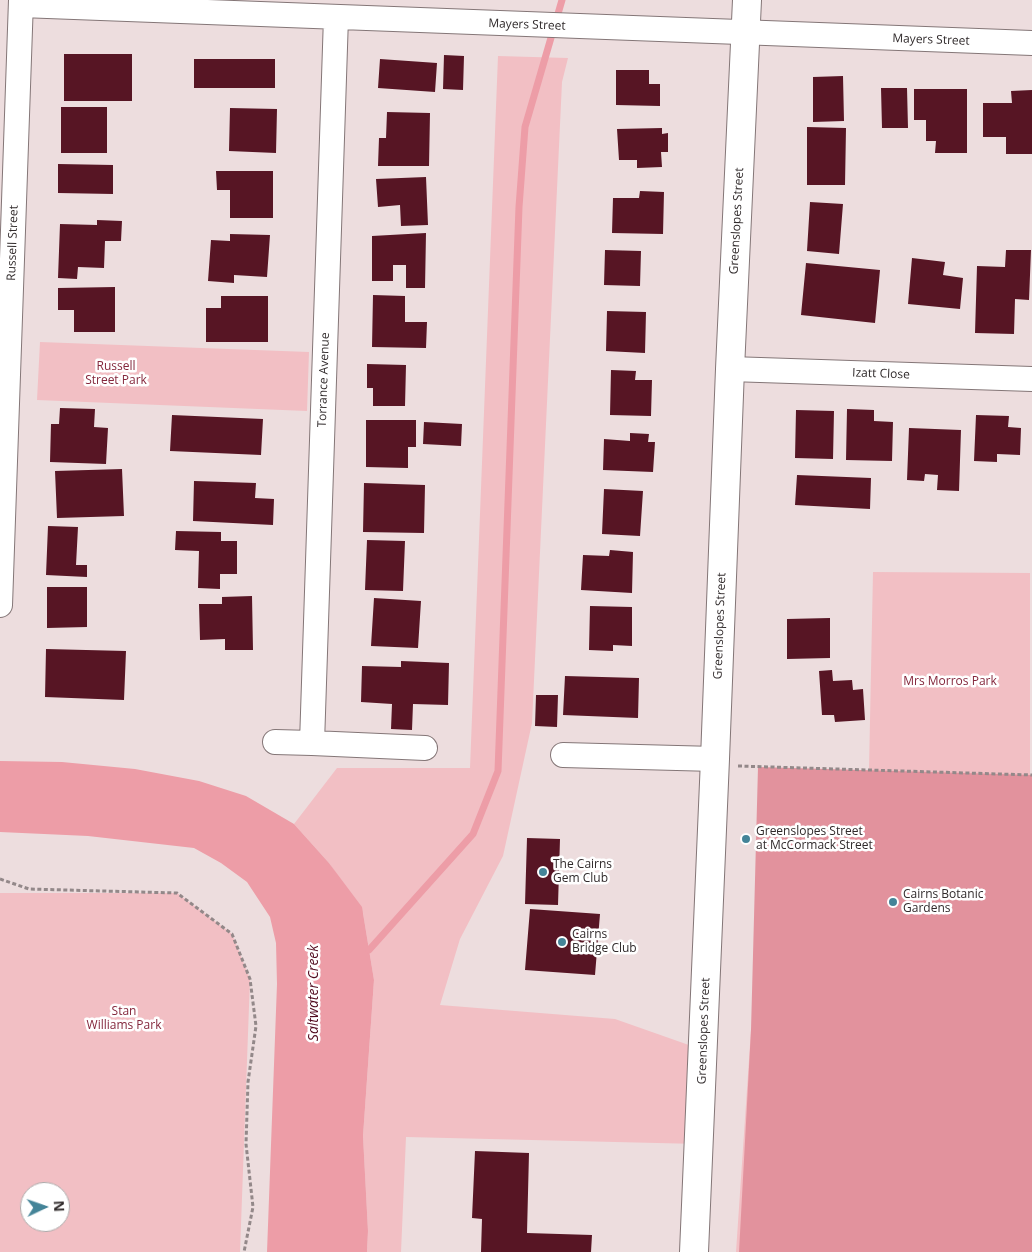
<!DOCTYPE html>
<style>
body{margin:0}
#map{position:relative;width:1032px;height:1252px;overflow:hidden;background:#edddde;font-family:"Open Sans",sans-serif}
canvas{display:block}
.north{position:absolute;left:20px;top:1182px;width:50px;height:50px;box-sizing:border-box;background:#fff;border:1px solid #acaaaa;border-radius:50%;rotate:87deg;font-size:14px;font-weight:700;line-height:20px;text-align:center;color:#302a2b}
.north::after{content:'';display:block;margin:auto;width:18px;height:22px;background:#448498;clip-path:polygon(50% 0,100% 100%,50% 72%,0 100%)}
</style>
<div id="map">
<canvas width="1032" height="1252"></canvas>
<div class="north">N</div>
</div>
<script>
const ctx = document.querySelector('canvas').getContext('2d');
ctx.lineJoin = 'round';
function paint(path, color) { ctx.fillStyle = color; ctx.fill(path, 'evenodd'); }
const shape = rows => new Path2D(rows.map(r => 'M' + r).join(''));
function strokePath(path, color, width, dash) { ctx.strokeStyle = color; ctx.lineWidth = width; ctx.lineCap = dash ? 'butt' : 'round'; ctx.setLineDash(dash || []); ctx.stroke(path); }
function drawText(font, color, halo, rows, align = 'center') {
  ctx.font = font + ' "Open Sans",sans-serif'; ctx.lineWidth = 5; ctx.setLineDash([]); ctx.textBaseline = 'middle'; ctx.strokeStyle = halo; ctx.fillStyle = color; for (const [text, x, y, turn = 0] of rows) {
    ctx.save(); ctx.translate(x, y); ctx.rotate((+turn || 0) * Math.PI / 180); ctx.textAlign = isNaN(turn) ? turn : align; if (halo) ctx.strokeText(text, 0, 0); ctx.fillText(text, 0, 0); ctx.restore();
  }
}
paint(shape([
 [498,56,568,58,562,82,532,723,503,856,460,939,440,1005,615,1019,703,1050,699,1144,406,1137,401,1252,367,1252,368,1231,363,1136,374,980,363,913,329,863,294,824,337,768,470,768],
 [40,342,309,352,307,411,37,400],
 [873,572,1030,573,1030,775,1024,775,1032,776,1032,1252,736,1252,751,1030,869,770],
 [0,893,177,893,232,934,250,979,240,1252,0,1252],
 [30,1192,60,1192,60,1222,30,1222]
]), '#f2bfc4');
paint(shape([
 [758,767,1032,775,1032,1252,739,1252,751,1030]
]), '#e2929d');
paint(shape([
 [0,761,62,762,135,769,199,781,246,796,294,824,329,863,362,907,374,980,363,1136,368,1231,367,1252,267,1252,277,984,276,943,270,917,247,882,221,863,194,848,88,836,0,832]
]), '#ed9da7');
strokePath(shape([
 [369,950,473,834,498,771,519,207,525,127,562,0]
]), '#ed9da7', 7);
paint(shape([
 [64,54,132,54,132,101,64,101],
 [444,55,464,56,463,90,443,89],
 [194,59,275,59,275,88,194,88],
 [380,59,437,63,435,92,378,88],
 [616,70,649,70,649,84,660,84,660,106,616,105],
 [843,76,844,121,813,122,813,77],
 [881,88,907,88,908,128,882,128],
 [914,89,967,89,967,153,935,153,936,141,926,141,926,120,914,120],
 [1032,90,1032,154,1006,154,1006,137,983,137,983,103,1012,103,1011,91],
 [61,107,107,107,107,153,61,153],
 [230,108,277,109,276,153,229,151],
 [387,112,430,113,429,166,378,166,379,138,386,138],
 [807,127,846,128,845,185,807,185],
 [662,128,662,134,668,133,668,152,661,152,662,167,637,168,637,160,619,160,617,129],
 [58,164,113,165,113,194,58,193],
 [216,171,273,171,273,218,230,218,230,190,217,190],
 [426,177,428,225,401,226,400,205,378,207,376,179],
 [640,191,664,192,663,234,612,233,613,198,639,198],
 [810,202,843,204,839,254,807,251],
 [97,220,122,221,121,241,105,241,104,268,78,267,77,279,58,278,60,224,97,225],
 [426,233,425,288,406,288,406,265,393,265,393,281,372,281,372,236],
 [230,234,270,235,267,277,234,275,234,283,208,281,211,240,230,241],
 [605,250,641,251,640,286,604,285],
 [1006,250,1031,250,1029,300,1015,299,1014,334,975,333,977,266,1005,267],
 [912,258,945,262,943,275,963,278,960,309,908,304],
 [806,263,880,270,875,323,801,315],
 [115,287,115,332,74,332,74,310,58,310,58,288],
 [373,295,405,296,405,322,427,322,426,348,372,347],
 [221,296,268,296,268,342,206,342,206,308,221,308],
 [607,311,646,312,645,353,606,351],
 [367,364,406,365,405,406,373,406,373,388,367,388],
 [611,370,636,371,635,380,652,380,651,416,610,415],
 [60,408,95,409,94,427,108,428,106,464,50,462,51,424,59,424],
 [847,409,874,410,874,421,893,422,892,461,846,460],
 [796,410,834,411,833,459,795,458],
 [172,415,263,419,261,455,170,451],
 [976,415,1009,416,1008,427,1021,428,1020,455,997,454,997,462,974,461],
 [366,420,416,420,416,447,408,447,408,468,366,467],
 [424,422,462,424,461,446,423,444],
 [909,428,961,430,959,491,937,490,938,475,925,474,924,481,907,480],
 [630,433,649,434,648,442,655,442,653,472,603,470,604,439,630,441],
 [122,469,124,516,57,518,55,471],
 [797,475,871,478,870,509,795,505],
 [194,481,256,483,255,498,274,499,273,525,193,521],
 [364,483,425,485,424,533,363,532],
 [604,489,643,491,640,536,602,534],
 [48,526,78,527,76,565,87,565,87,577,46,575],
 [176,531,221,532,221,541,237,541,237,574,220,574,220,589,198,588,199,551,175,550],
 [367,540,405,541,403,591,365,590],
 [610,550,633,552,632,593,581,590,583,555,609,556],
 [47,587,87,587,87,627,47,628],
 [252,596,253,650,225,650,225,639,200,640,199,604,222,604,222,597],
 [374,598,421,601,418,648,371,646],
 [590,606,632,607,632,646,613,645,613,651,589,650],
 [830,618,830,658,787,659,787,619],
 [46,649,126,651,124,700,45,697],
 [401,661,449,663,448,705,413,704,412,730,391,729,392,704,361,702,362,666,401,667],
 [832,670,833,681,852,680,853,690,863,689,865,720,835,722,834,715,822,715,819,671],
 [565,676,639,678,638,718,563,715],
 [536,695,558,695,557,727,535,726],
 [527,838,560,839,558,905,525,904],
 [530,909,600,914,595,975,525,970],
 [475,1151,529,1153,527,1233,592,1235,591,1252,481,1252,482,1219,472,1218]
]), '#571524');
const minor = shape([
 [21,5,1032,43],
 [336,17,312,743,425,748],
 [730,369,1032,379],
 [0,605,21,0],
 [275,742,312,743],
 [563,755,715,759]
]);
const tertiary = shape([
 [694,1252,715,759,730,369,747,0]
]);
strokePath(minor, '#847677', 26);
strokePath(tertiary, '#847677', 30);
strokePath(shape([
 [738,766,1032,775],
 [0,879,29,889,177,893,232,934,250,979,256,1026,248,1082,246,1144,253,1207,244,1252]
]), '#938889', 3, [4, 2.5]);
strokePath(minor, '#fff', 24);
strokePath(tertiary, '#fff', 28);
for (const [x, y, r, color] of [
 [746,839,5,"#448498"],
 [543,872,5,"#448498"],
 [893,902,5,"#448498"],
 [562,942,5,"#448498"]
]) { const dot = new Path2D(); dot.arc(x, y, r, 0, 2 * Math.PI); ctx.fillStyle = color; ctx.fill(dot); strokePath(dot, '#fff', 2); }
drawText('12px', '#302a2b', '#fff', [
 ["Mayers Street",527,25,2],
 ["Mayers Street",931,40,2],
 ["Greenslopes Street",737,221,-87],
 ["Russell Street",13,243,-88],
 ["Izatt Close",881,374,2],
 ["Torrance Avenue",324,380,-88],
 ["Greenslopes Street",720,626,-88],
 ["Greenslopes Street",704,1031,-88]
]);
drawText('12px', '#84273c', '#fff', [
 ["Russell",116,367],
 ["Street Park",116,381],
 ["Mrs Morros Park",950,682],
 ["Stan",124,1012],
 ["Williams Park",124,1026]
]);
drawText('12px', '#302a2b', '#fff', [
 ["Greenslopes Street",756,832],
 ["at McCormack Street",756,846],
 ["The Cairns",553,865],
 ["Gem Club",553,879],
 ["Cairns Botanic",903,895],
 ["Gardens",903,909],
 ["Cairns",572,935],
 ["Bridge Club",572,949]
], 'left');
drawText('italic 14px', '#50091d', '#fff', [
 ["Saltwater Creek",314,993,-90]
]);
</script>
